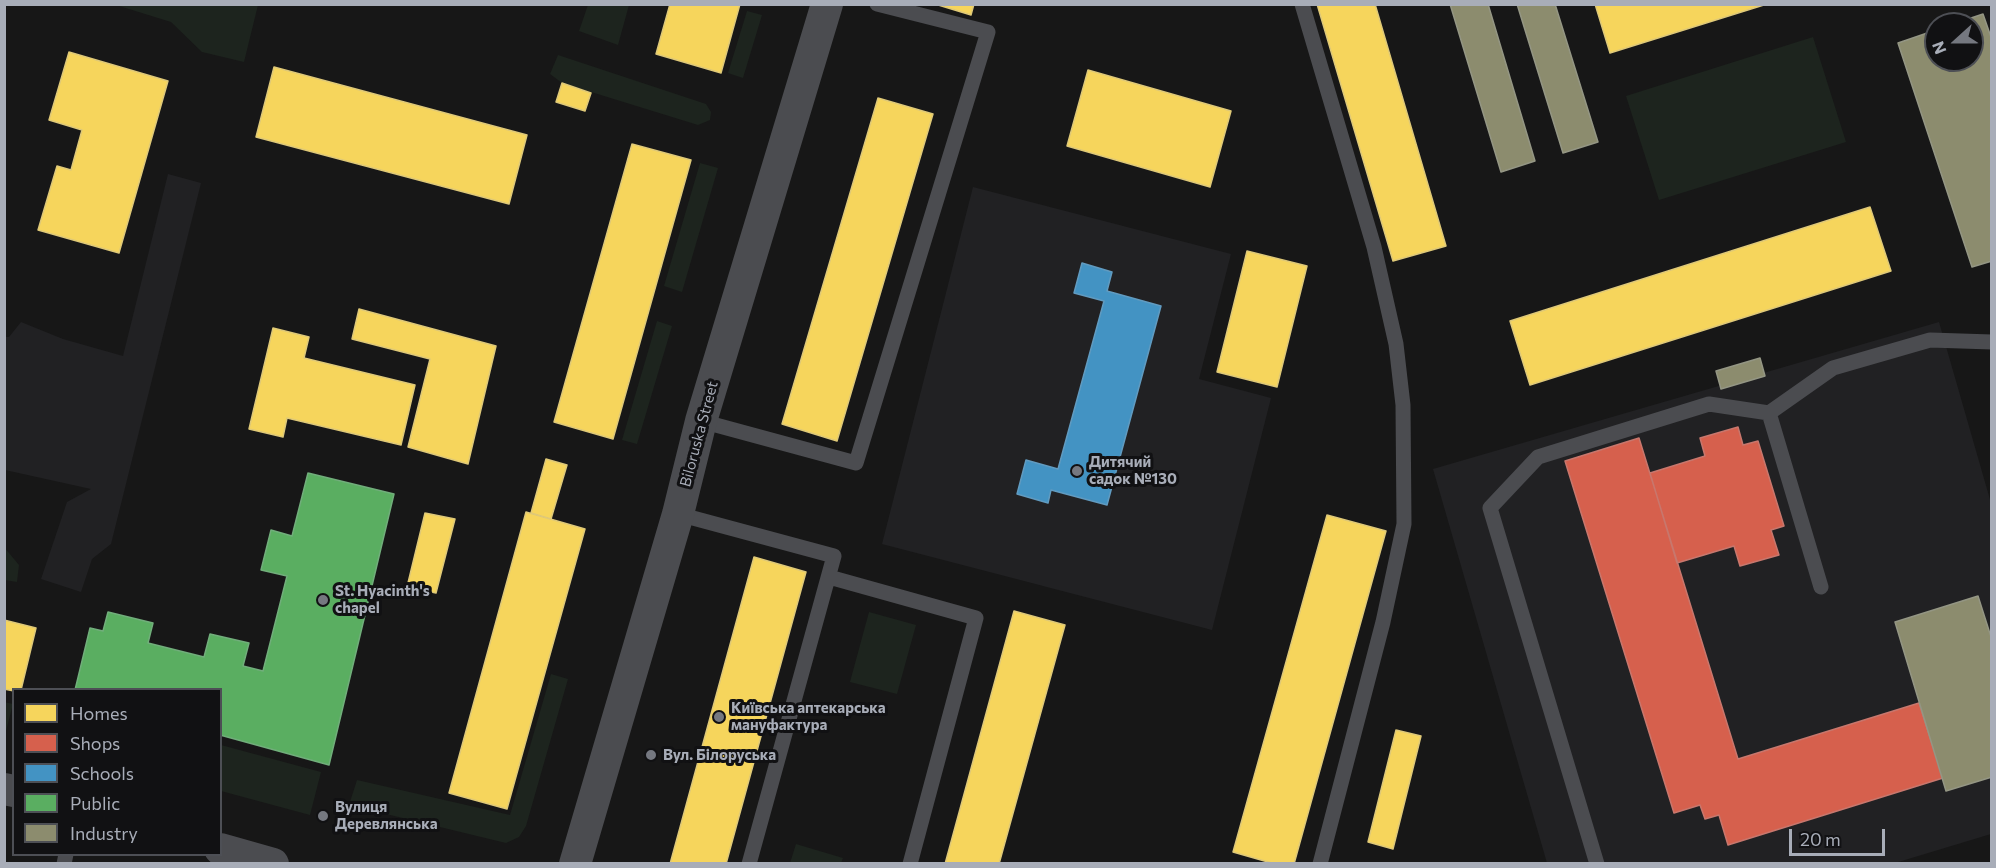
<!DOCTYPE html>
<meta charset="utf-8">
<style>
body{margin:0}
#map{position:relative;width:1996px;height:868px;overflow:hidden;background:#171717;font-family:Commissioner,sans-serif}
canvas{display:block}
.frame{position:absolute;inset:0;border:6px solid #a8adb8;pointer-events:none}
.legend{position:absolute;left:12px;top:688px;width:210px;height:168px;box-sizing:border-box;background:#111113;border:2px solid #4d4f55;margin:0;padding:8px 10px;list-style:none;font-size:18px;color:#a8adb8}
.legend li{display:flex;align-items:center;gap:12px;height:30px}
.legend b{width:30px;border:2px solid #4d4f55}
.north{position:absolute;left:1924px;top:12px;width:60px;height:60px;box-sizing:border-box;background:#111113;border:2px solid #4d4f55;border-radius:50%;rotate:249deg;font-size:16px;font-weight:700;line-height:24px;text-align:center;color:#a8adb8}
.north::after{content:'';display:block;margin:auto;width:21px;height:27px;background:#757880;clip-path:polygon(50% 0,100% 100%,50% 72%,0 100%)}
.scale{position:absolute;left:1789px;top:829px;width:96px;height:27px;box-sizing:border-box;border:3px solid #a8adb8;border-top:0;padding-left:8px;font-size:18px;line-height:21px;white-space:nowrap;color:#a8adb8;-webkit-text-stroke:4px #111113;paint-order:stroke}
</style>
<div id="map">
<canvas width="1996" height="868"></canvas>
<div class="frame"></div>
<ul class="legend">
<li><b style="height:16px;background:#f6d55c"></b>Homes</li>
<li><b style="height:16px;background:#d6604d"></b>Shops</li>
<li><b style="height:16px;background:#4393c3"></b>Schools</li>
<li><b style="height:16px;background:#5aae61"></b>Public</li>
<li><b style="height:16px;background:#8c8c6e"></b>Industry</li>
</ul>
<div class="north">N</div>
<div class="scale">20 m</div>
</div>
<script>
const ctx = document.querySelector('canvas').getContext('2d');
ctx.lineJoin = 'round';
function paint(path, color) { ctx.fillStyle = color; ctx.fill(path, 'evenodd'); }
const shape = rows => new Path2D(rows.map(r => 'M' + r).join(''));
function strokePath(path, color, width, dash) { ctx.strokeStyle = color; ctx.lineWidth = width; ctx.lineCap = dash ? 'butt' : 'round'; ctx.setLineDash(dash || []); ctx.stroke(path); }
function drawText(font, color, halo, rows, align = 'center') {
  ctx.font = font + ' Commissioner,sans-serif'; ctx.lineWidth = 6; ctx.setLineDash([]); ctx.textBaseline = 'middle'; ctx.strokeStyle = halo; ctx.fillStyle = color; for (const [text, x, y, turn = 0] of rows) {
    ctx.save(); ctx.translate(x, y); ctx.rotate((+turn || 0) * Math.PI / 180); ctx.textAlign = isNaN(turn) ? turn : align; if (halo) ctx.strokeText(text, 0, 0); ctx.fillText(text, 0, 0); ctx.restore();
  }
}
paint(shape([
 [168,174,201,183,111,544,92,559,81,592,41,579,67,502,91,489,5,470,5,337,9,337,21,322,63,339,123,356],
 [973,187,1231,254,1199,379,1271,398,1212,630,882,544],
 [1939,322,1991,503,1991,834,1895,863,1547,863,1433,469]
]), '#212123');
paint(shape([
 [116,5,258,5,244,62,202,52,171,22],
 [588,5,629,5,618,45,579,31],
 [747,11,762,15,743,78,728,73],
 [1813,37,1846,142,1659,200,1626,96],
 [558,55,706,104,711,112,710,120,698,125,562,83,550,74],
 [700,163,718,168,682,292,664,286],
 [657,321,672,326,637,444,622,440],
 [4,547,19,565,17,582,5,580],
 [869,612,916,625,897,694,850,682],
 [551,674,568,679,526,826,519,837,506,843,349,805,357,780,510,815],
 [4,702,13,704,6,731,5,730],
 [221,745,321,772,310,815,221,791],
 [796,844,843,858,841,863,790,863]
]), '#1d241e');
const homes = shape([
 [670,4,740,4,721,73,656,54,670,4],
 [935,4,974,4,971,15,935,4],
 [1317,4,1375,4,1446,246,1393,261,1317,4],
 [1595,4,1767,4,1610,53,1595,4],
 [69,52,168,81,119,253,38,230,57,166,71,170,82,130,49,120,69,52],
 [274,67,527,135,509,204,256,137,274,67],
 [1088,70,1231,111,1210,187,1067,146,1088,70],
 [562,83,591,93,585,111,556,102,562,83],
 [878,98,933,114,837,441,782,424,878,98],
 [632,144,691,160,613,439,554,422,632,144],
 [1870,207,1891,271,1530,385,1510,321,1870,207],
 [1247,251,1307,266,1277,387,1217,372,1247,251],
 [359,309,496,346,468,464,408,447,430,359,352,339,359,309],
 [273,328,309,337,304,358,415,385,401,445,287,418,283,437,249,429,273,328],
 [546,459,567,465,551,519,531,513,546,459],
 [526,512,585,529,507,809,449,793,526,512],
 [425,513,455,519,436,593,407,587,425,513],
 [1327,515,1386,531,1294,864,1275,864,1233,852,1327,515],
 [754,557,806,572,726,864,670,864,754,557],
 [1014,611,1065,625,999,864,945,864,1014,611],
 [4,620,36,628,21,690,14,691,4,689,4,620],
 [1396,730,1421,736,1393,849,1368,842,1396,730]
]);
paint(homes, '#f6d55c');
strokePath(homes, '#dfc978', 1.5);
const shops = shape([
 [1738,427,1743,445,1758,441,1784,526,1771,530,1779,555,1740,566,1734,546,1677,563,1650,473,1705,456,1700,438,1738,427],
 [1639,438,1738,759,1919,703,1943,778,1728,845,1719,815,1705,819,1700,805,1674,813,1565,461,1639,438]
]);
paint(shops, '#d6604d');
strokePath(shops, '#c8776d', 1.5);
const schools = shape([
 [1082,263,1112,272,1107,291,1161,306,1107,505,1051,490,1048,503,1017,494,1026,460,1058,469,1104,301,1074,293,1082,263]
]);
paint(schools, '#4393c3');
strokePath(schools, '#619bc0', 1.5);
const public = shape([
 [308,473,394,494,329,765,220,735,220,690,75,690,90,628,103,631,108,612,153,623,148,643,204,657,210,634,249,643,243,666,263,671,287,576,261,570,271,530,292,536,308,473]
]);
paint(public, '#5aae61');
strokePath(public, '#71ae7b', 1.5);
const industry = shape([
 [1450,4,1488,4,1535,161,1501,172,1450,4],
 [1517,4,1555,4,1598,142,1563,153,1517,4],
 [1983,14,1992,40,1992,261,1972,267,1898,43,1936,30,1936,60,1972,60,1972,24,1953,24,1983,14],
 [1760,358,1765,376,1721,389,1716,371,1760,358],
 [1978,596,1992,640,1992,777,1946,791,1895,622,1978,596]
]);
paint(industry, '#8c8c6e');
strokePath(industry, '#949684', 1.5);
strokePath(shape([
 [1302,4,1374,247,1396,344,1403,405,1404,524,1383,622,1320,864],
 [1769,413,1821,587],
 [701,421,856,463,988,32,877,4],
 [678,514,834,556,749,864],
 [829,577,976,618,910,864],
 [64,864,66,854],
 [1597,864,1490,508,1538,457,1709,404,1769,413,1833,368,1930,340,1992,342]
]), '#4b4c50', 15);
strokePath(shape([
 [4,789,14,791],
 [220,849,273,864],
 [575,864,678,514,701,421,827,4]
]), '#4b4c50', 32);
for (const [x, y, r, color] of [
 [1077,471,6,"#757880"],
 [323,600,6,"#757880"],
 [719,717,6,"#757880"],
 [651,755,6,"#757880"],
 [323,816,6,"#757880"]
]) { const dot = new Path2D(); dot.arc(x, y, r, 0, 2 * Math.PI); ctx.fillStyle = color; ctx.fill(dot); strokePath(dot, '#111113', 2); }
drawText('15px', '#a8adb8', '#111113', [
 ["Biloruska Street",699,434,-75]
]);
drawText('bold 15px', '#a8adb8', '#111113', [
 ["Дитячий",1089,462],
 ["садок №130",1089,479],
 ["St. Hyacinth's",335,591],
 ["chapel",335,608],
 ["Київська аптекарська",731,708],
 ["мануфактура",731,725],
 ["Вул. Білоруська",663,755],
 ["Вулиця",335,807],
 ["Деревлянська",335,824]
], 'left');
</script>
